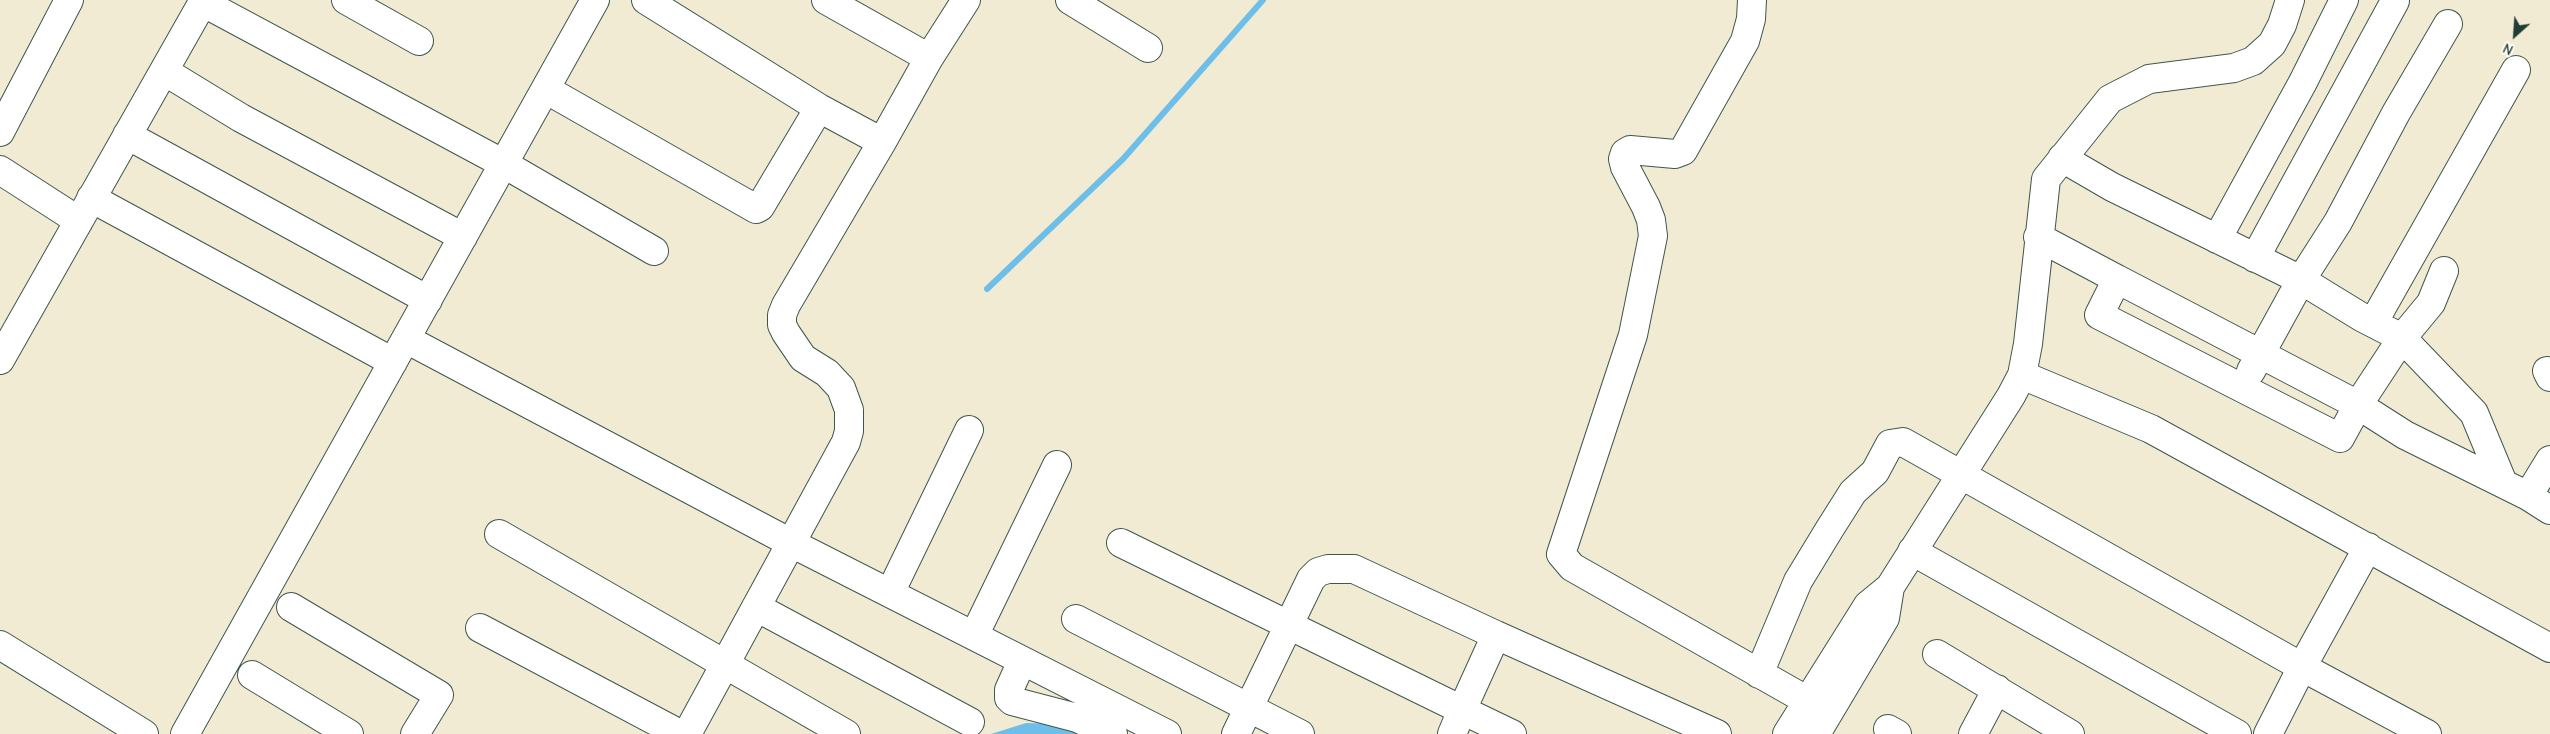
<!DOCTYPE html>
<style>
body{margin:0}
#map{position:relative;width:2550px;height:734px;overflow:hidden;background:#f1ebd3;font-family:"Comic Neue",sans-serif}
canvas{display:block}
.north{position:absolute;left:2490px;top:10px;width:50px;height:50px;-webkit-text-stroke:4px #fdfcf7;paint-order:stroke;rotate:206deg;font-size:14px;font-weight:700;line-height:20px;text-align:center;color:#1f3d34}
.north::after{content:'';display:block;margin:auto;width:18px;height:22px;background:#1f3d34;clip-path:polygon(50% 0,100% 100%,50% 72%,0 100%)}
</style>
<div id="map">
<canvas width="2550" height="734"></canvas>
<div class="north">N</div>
</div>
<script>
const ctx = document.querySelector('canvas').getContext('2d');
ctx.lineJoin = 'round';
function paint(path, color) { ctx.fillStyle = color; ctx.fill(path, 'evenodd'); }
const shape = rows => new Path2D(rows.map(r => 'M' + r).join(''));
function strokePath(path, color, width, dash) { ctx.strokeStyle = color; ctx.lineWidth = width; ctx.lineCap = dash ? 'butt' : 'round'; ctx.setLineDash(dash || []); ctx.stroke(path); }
paint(shape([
 [1026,723,1061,724,1109,734,991,734]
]), '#6dbfe9');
strokePath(shape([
 [987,289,1123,159,1263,0]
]), '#6dbfe9', 6);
const minor = shape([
 [346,0,419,41],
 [646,0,819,108,882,142],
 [826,0,929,58],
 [1070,0,1148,48],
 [1752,0,1751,19,1745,41,1683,151,1675,154,1630,150,1625,153,1623,159,1625,167,1646,207,1651,220,1653,236,1633,335,1561,554,1572,567,1808,701],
 [202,2,504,164,654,251],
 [164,71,241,118,463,237],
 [547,90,756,209,760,207,819,108],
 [0,132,69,0],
 [127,135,428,300],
 [2062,158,2112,187,2301,280,2363,318,2402,338,2474,413,2503,483],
 [0,170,79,221],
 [91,198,393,362],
 [2038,237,2117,279],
 [2217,239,2303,82,2344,0],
 [2255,258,2395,1],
 [2444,271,2431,303,2402,338,2358,405,2340,438,2099,315,2117,279,2358,405,2405,435,2528,496,2550,510],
 [2373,323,2516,70],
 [406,339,791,543,1167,734],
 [0,360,204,0],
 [2251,371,2301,280,2338,222,2396,113,2448,24],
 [2547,371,2550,377],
 [2022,375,2151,429,2550,648],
 [2528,496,2550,460],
 [499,534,846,734],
 [1121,543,1462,710,1452,734],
 [2368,547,2302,667,2427,734],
 [1912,551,2237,734],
 [890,593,969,430],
 [291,607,439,695,415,734],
 [756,607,970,722],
 [1076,619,1300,734],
 [480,628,680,734],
 [974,636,1057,465],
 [0,645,144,734],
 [1937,654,2070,734],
 [1022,661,1009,690,1009,698,1012,701,1077,718,1113,734],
 [1759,674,1798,581,1829,530,1853,492,1875,472,1890,444,1903,442,2302,667,2268,734],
 [252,675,349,734],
 [1888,729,1897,734],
 [185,734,595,0],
 [687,734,846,442,849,431,849,410,841,388,827,373,803,358,786,333,782,325,782,315,786,305,882,142,929,58,966,0],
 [1236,734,1311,579,1318,572,1328,569,1354,569,1496,635],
 [1512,734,1462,710,1496,635,1717,734],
 [1787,734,1868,605,1890,587,2011,396,2022,375,2028,344,2046,179,2110,99,2149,79,2234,68,2253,61,2272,44,2282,25,2290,0],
 [1816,734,1885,618,1890,587],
 [1973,734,1997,689]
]);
strokePath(minor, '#3e574c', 30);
strokePath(minor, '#fff', 28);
</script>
